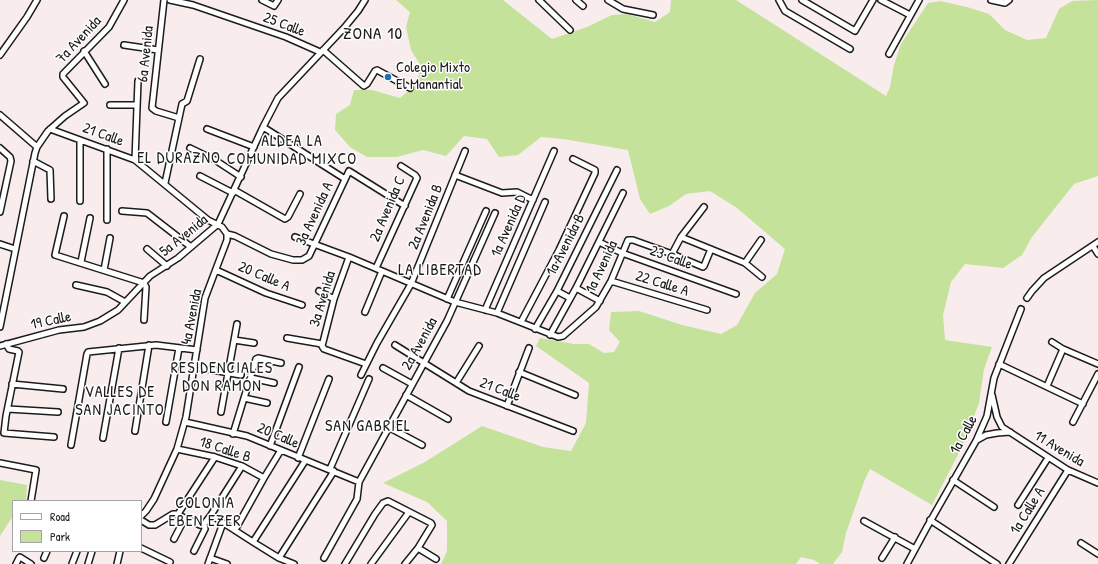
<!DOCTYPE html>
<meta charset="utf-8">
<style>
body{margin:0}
#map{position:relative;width:1098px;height:564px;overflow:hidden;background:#f8edec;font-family:"Patrick Hand",sans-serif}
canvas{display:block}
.legend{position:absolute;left:12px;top:500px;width:130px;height:52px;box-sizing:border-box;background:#fff;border:1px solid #a4a4a4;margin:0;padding:5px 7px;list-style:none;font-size:12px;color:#1c1c1c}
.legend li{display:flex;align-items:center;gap:8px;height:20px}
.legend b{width:20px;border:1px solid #a4a4a4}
</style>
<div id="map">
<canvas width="1098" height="564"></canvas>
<ul class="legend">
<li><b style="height:5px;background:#fff"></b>Road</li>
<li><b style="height:11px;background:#c4e29a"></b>Park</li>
</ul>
</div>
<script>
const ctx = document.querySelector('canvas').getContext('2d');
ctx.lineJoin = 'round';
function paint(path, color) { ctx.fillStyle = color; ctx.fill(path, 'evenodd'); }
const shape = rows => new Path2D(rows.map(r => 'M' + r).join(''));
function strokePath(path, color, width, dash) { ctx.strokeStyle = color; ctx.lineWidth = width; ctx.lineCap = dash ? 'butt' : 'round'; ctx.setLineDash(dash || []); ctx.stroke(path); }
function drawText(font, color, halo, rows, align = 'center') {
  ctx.font = font + ' "Patrick Hand",sans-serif'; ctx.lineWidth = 3; ctx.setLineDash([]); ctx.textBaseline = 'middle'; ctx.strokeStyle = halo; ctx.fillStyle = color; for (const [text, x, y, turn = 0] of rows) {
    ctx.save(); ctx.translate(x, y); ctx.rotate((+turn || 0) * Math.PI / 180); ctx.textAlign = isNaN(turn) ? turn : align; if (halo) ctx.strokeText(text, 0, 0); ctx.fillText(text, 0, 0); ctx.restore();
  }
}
paint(shape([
 [396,0,503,0,552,39,587,27,612,15,627,14,655,22,670,12,671,0,736,0,886,96,890,87,894,65,901,44,928,3,940,1,967,7,989,14,1005,30,1027,40,1046,38,1059,9,1072,1,1098,0,1098,176,1074,184,1032,237,1022,255,1003,268,965,264,951,282,943,315,945,340,992,347,984,369,979,403,962,447,932,505,870,469,865,479,846,533,842,552,833,564,820,564,814,560,801,557,796,564,441,564,447,551,447,521,427,502,383,483,425,462,482,426,543,447,571,451,586,423,589,383,536,346,540,338,574,344,589,344,604,353,614,352,620,342,609,330,611,312,639,311,682,325,721,334,737,325,755,293,777,274,785,249,737,208,710,191,686,194,669,206,650,214,640,199,628,150,563,139,541,137,518,155,499,157,487,139,464,136,446,156,423,150,397,157,367,157,350,147,335,130,336,114,350,105,354,90,372,90,400,98,417,84,421,66,411,50,406,27,410,12],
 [0,480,27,485,26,501,13,501,13,516,0,536]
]), '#c4e29a');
const minor = shape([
 [164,0,152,108,156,111,179,118],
 [170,0,193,5,286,37,320,52],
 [262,0,274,6,278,0],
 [539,0,570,30],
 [576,0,583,6],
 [608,0,623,9,653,15],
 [779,0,785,11,850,49],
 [802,0,855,31,873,0],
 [881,0,910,15],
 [991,0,1005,3,1009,0],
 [124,45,158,50],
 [323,50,364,86,367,84,375,71,377,70,410,88],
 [84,51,105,84],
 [889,54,919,0],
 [0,55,27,17,37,0],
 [110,105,137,105],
 [0,115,37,147],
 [263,127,345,179],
 [50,129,135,160,208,220,222,227,227,234,235,236,271,254,293,260,302,260,309,256,349,171,405,206],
 [207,129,254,147],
 [0,148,10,157,11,161,0,212],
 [190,148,215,160,241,177],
 [107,149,107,220],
 [135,160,138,81],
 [33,161,50,170,51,199],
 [455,175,502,193,517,192,533,200],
 [200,176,233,193],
 [165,183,182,104,187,101,200,59],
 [234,190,285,219,288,217,300,194],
 [80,201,80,140],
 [122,211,147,213,191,247],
 [64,216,55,255,144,283,146,287,144,320],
 [295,237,349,257,455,302,497,313,558,337,563,336,596,307,611,281,628,240,633,240,672,254,703,267,704,266,711,249],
 [681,237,745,263,761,240],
 [599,242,622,253,736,294],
 [0,244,15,249],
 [1093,246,1098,254],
 [147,249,167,266],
 [672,254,681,237,704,207],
 [349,257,334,299,322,346,324,349,366,364],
 [81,262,90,218],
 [745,263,762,277],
 [376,268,417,178,415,175,401,166],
 [104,270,110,238],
 [216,270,266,293,302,305],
 [611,281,707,310],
 [76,285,107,292,125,302],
 [576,288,600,301],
 [319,291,334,299],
 [557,291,570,298],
 [1027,298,1032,291,1044,278,1098,242],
 [447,299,486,211],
 [485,310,554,151],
 [365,312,382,271],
 [497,313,545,202],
 [521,322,559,250,595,173,595,170,573,159],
 [0,327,35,153,37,147,48,131,65,116,84,103,63,77,63,74,109,27,124,0],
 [535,329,557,291,617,170],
 [550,335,576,288,623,193],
 [287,338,322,344],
 [234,340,254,343],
 [1052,342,1063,349,1098,364],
 [6,344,9,349,18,351,19,352,6,416,4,433,54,437],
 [395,345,469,391,573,431],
 [0,346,59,330,84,327,100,321,118,310,150,276,178,258,218,224,263,127,278,98,344,28,358,11,365,0],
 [999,364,1083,404],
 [195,367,241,375],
 [383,368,412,384],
 [519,372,575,395],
 [361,375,377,343,411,284,465,151],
 [251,378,274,383],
 [456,383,479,346],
 [12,384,63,389],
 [1047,386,1063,349],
 [406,395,448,419],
 [992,395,997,417,1002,427,1068,470,1098,483],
 [244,398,267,403],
 [507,406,529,348],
 [8,409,58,412],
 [221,412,237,324],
 [166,422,179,348],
 [185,422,247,436,359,482],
 [1073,422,1098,374],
 [390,428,422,445],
 [135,431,149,345],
 [233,434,256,359,258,358,281,363],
 [103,438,119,348],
 [977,440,986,435,997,433,1010,432],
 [71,445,87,354,88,352,156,345,197,350],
 [270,446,299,367],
 [177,449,215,457,242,466,264,478],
 [298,458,329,379],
 [0,463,36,470,31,501],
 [330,469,369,379],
 [953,480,994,507],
 [359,482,447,321,495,213],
 [1018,505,1048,458],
 [178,514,215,457],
 [211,515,242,466],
 [141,516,146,511,154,499,177,449,186,417,205,298,227,240,227,234],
 [141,520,149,525,155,525,173,514,176,514,200,525,204,524,211,515,253,542,279,558,294,564],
 [930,520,997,564],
 [864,521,915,549],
 [235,530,264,478,281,450],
 [174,539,185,518],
 [253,542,305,461],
 [1081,543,1098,554],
 [141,548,170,562],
 [418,548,436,559],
 [194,551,205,529,204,524],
 [44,558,47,551],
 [210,558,227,564],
 [279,558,334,471],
 [324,558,357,499,359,482],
 [882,558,895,537],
 [16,564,19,558,20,557,31,564],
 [72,564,77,551],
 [88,564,92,551],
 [117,564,120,551],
 [208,564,223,523],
 [345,564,375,514,383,503,388,501,431,523,432,525,418,548,405,564],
 [371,564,409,512],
 [907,564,927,527,976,441,987,416,994,378,1021,309],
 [1009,564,1068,470]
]);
strokePath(minor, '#1c1c1c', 8);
strokePath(minor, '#fff', 5);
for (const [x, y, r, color] of [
 [388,77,4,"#1f6fb2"]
]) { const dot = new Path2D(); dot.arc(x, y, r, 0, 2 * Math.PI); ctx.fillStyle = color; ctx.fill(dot); strokePath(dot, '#fff', 1.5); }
drawText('15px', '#1c1c1c', '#fff', [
 ["25 Calle",284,25,21],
 ["7a Avenida",79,40,-47],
 ["6a Avenida",146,54,-84],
 ["21 Calle",103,135,20],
 ["2a Avenida C",388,209,-67],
 ["3a Avenida A",315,214,-65],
 ["2a Avenida B",426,217,-68],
 ["1a Avenida D",509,226,-66],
 ["5a Avenida",184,236,-39],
 ["1a Avenida B",566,245,-63],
 ["23 Calle",671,258,20],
 ["1a Avenida",602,267,-65],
 ["20 Calle A",264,277,23],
 ["22 Calle A",662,284,17],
 ["3a Avenida",323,299,-73],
 ["4a Avenida",192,317,-79],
 ["19 Calle",51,321,-12],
 ["2a Avenida",420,344,-61],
 ["21 Calle",500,390,21],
 ["1a Calle",964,435,-62],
 ["20 Calle",278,436,23],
 ["11 Avenida",1059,449,31],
 ["18 Calle B",225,450,18],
 ["1a Calle A",1028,511,-58]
]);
drawText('15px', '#1c1c1c', '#fff', [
 ["Colegio Mixto",396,68],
 ["El Manantial",396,85]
], 'left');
ctx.letterSpacing = '1px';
drawText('16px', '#1c1c1c', '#fff', [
 ["ALDEA LA",292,142],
 ["COMUNIDAD MIXCO",292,160],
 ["EL DURAZNO",179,159],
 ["LA LIBERTAD",440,271],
 ["RESIDENCIALES",222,369],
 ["DON RAMÓN",222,387],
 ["VALLES DE",120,393],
 ["SAN JACINTO",120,411],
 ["SAN GABRIEL",368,427],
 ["COLONIA",205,504],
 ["EBEN EZER",205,522]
]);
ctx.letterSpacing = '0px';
ctx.letterSpacing = '1px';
drawText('17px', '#1c1c1c', '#fff', [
 ["ZONA 10",373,34]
]);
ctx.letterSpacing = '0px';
</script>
